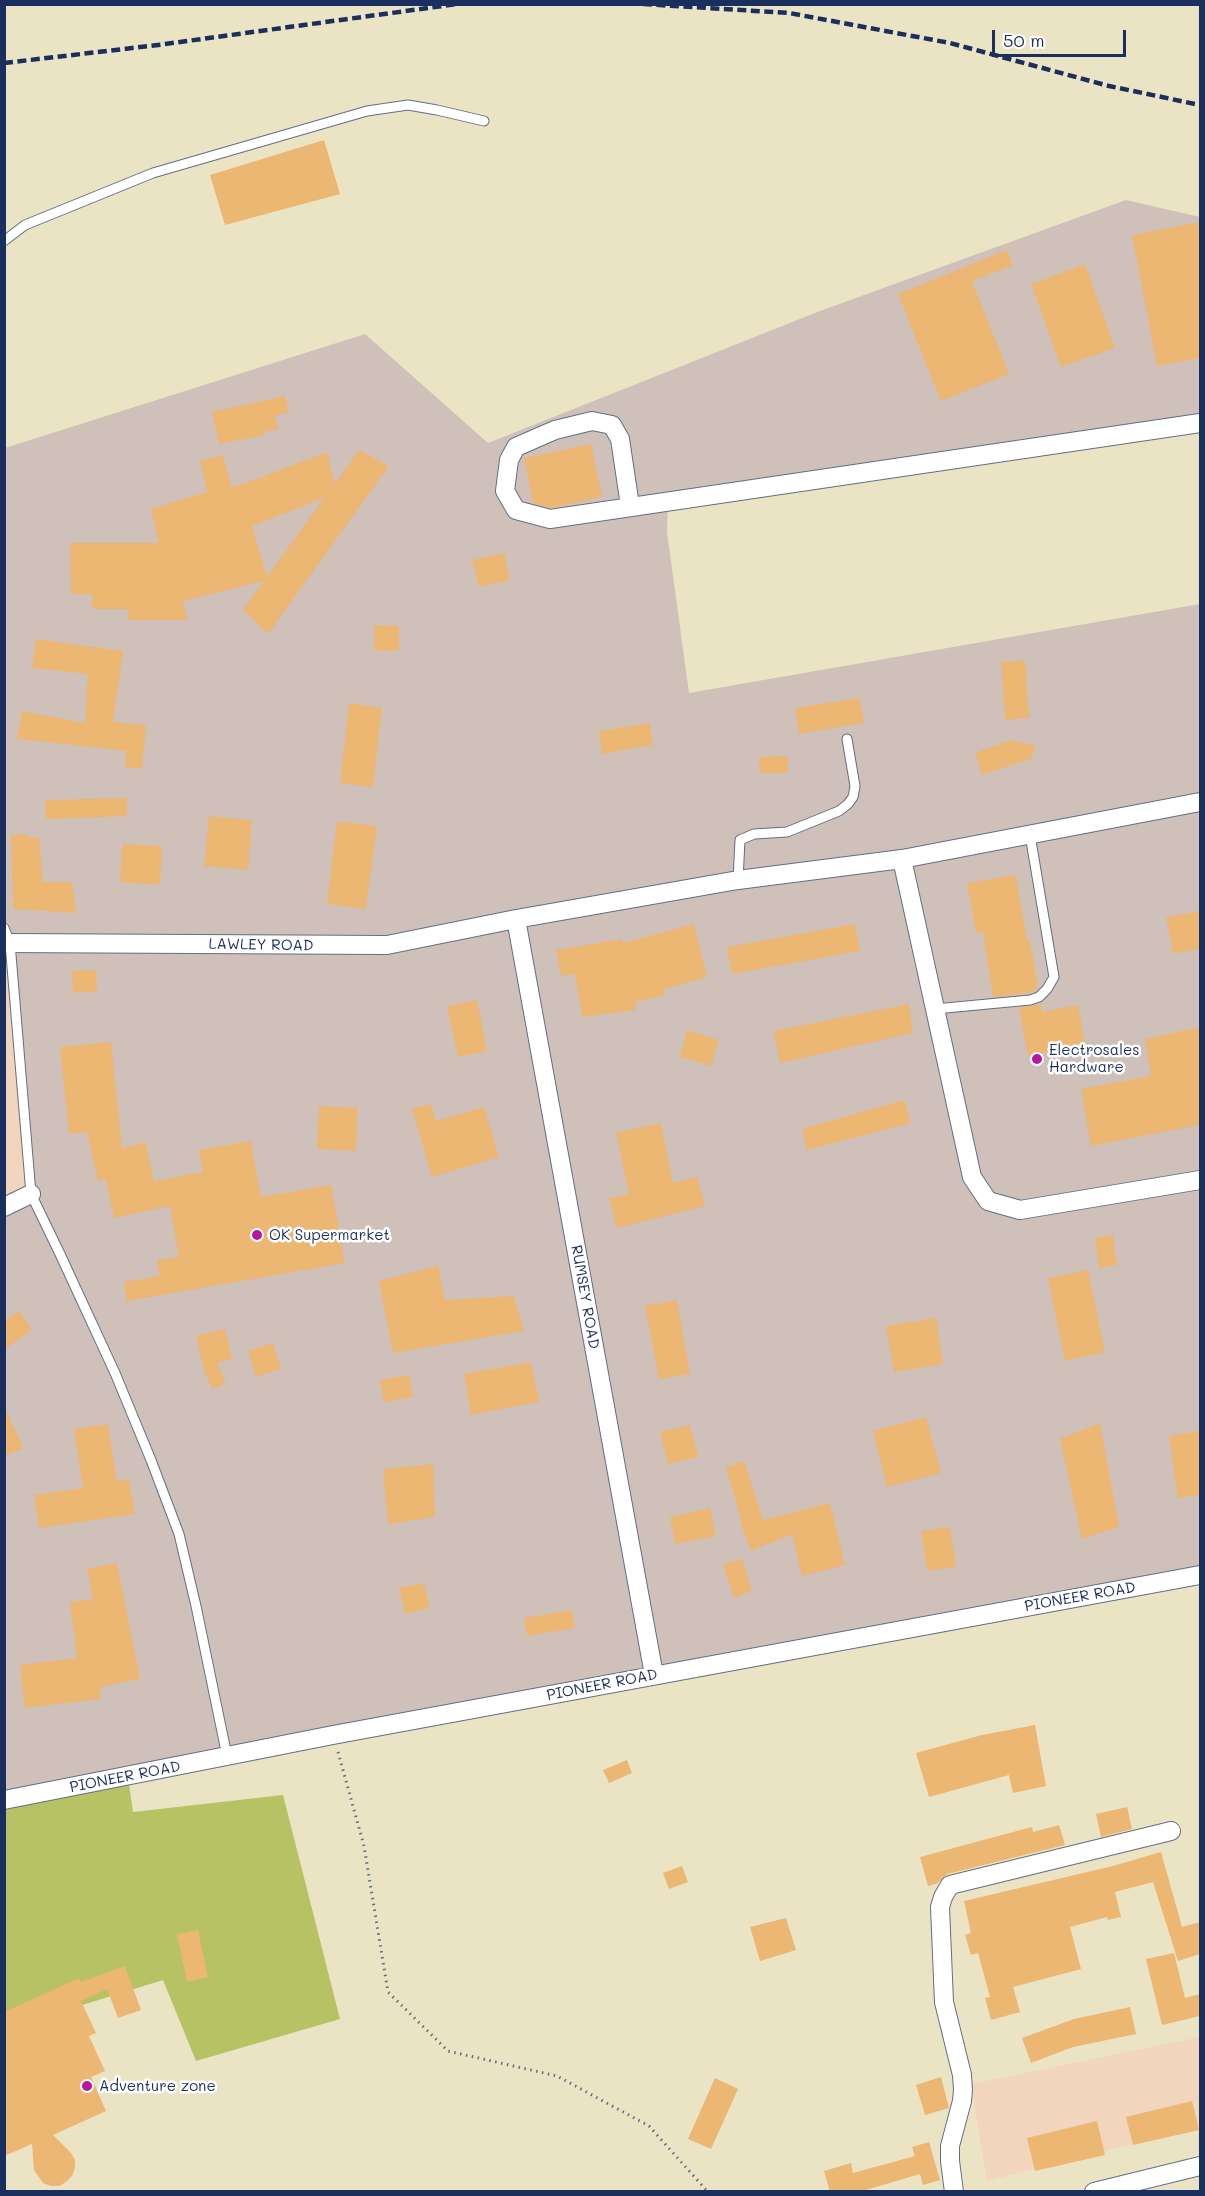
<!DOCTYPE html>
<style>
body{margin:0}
#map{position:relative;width:1205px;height:2196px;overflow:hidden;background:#eae4c5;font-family:Mali,sans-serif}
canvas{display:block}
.frame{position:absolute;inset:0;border:6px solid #1b2f5e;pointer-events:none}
.scale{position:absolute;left:992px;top:30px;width:134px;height:27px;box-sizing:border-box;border:3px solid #1b2f5e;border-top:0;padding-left:8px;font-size:18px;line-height:21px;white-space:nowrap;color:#1b2f5e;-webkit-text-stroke:4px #fff;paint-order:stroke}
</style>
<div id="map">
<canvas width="1205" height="2196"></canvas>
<div class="frame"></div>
<div class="scale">50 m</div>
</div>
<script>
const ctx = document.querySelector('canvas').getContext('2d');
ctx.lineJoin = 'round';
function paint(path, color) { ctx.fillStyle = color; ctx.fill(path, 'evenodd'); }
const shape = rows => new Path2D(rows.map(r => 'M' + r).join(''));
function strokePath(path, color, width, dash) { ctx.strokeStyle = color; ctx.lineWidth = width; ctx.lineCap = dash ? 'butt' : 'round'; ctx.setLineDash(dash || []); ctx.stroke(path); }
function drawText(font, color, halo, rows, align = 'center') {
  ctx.font = font + ' Mali,sans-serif'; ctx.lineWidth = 5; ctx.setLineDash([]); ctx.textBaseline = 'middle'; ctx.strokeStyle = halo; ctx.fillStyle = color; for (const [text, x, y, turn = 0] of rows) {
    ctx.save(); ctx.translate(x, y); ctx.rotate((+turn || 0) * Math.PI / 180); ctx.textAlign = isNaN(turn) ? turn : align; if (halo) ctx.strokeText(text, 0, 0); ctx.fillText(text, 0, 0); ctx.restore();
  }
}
paint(shape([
 [10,943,31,1194,5,1207,4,944],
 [1200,2037,1200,2127,987,2181,971,2084]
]), '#f2d5bd');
paint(shape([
 [1126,200,1200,217,1200,423,668,501,667,532,689,693,1200,604,1200,1575,5,1800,4,1207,30,1194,4,928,5,448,365,334,488,443,820,311]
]), '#cfc1ba');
paint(shape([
 [128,1777,133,1812,283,1795,340,2019,196,2061,163,1980,5,2029,5,1800]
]), '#b6c264');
paint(shape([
 [324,140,340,194,225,225,210,175],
 [1200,222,1200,358,1157,366,1132,235],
 [1007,250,1013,265,972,281,1009,374,941,401,898,294],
 [1085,264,1115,348,1061,367,1031,284],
 [285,396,289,412,275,416,278,429,264,432,265,435,219,444,212,412],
 [591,444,602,497,551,508,533,503,524,458],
 [359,450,389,466,268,634,243,610,264,581,183,601,187,620,128,620,128,609,92,609,92,594,71,594,70,543,159,543,151,509,207,492,200,461,223,455,232,488,327,452,335,484],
 [324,498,267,577,252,526],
 [504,553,510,580,479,587,472,560],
 [375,625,399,626,399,651,374,650],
 [36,639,123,651,113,722,146,725,142,769,125,767,126,751,17,739,22,711,85,723,88,674,32,668],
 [1025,660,1029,718,1005,720,1001,662],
 [860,698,864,723,799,734,795,708],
 [349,703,382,708,373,787,340,783],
 [650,723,653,745,602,754,599,731],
 [1011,740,1035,746,1032,758,982,775,975,753],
 [788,756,788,773,760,773,759,757],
 [127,798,127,816,46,819,45,800],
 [209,816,252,820,248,870,204,866],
 [337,821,377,826,366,909,327,904],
 [27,834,27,837,39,838,43,882,72,882,76,913,13,909,11,835],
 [122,844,162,846,160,885,120,882],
 [1016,875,1027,941,1030,940,1038,988,1029,993,993,997,983,932,976,933,967,883],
 [1200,911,1200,949,1173,954,1166,917],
 [694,924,707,977,664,989,665,995,635,1002,636,1010,582,1017,575,974,561,976,556,950,622,939,623,943],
 [855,924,860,951,732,974,727,947],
 [96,970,97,991,73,993,72,971],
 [477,1000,487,1051,458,1057,447,1006],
 [909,1004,913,1033,780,1063,774,1031],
 [1041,1004,1042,1012,1078,1005,1085,1045,1028,1056,1019,1008],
 [1200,1027,1200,1125,1091,1146,1081,1089,1151,1076,1145,1039],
 [687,1030,719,1040,711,1066,680,1057],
 [111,1042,122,1148,146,1142,154,1181,203,1172,199,1150,251,1141,261,1197,331,1185,345,1263,127,1301,124,1282,160,1276,157,1260,179,1257,170,1206,114,1218,106,1179,98,1181,87,1132,69,1134,60,1047],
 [904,1100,911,1123,807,1150,802,1129],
 [431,1104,436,1121,484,1107,499,1157,432,1177,412,1109],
 [319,1106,358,1108,356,1151,317,1149],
 [661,1123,673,1183,697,1177,705,1206,617,1228,609,1198,629,1194,616,1133],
 [1113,1235,1117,1265,1099,1268,1095,1238],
 [438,1266,445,1300,514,1296,524,1331,393,1353,379,1281],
 [1088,1270,1105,1352,1065,1361,1048,1278],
 [677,1300,690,1374,659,1379,645,1306],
 [19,1311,32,1329,4,1350,4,1322],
 [936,1318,943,1364,894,1372,886,1326],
 [225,1329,232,1359,217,1363,226,1383,212,1389,204,1371,196,1336],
 [273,1343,281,1369,256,1377,248,1351],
 [531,1362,539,1402,471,1415,464,1374],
 [409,1375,413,1397,384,1402,380,1380],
 [4,1405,23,1448,4,1456],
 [926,1417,941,1473,887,1487,873,1431],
 [1100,1423,1119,1527,1082,1539,1060,1439],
 [108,1424,117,1481,129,1479,135,1514,39,1528,34,1495,83,1488,74,1429],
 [690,1425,698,1457,668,1464,660,1432],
 [1200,1431,1200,1495,1178,1498,1169,1436],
 [744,1461,763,1520,830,1503,845,1565,802,1576,792,1534,751,1551,740,1523,742,1522,726,1467],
 [433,1464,435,1517,388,1524,383,1469],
 [710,1508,716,1536,675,1544,670,1517],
 [950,1527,956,1567,927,1571,921,1531],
 [742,1559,752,1591,734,1598,723,1565],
 [117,1563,140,1679,100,1687,101,1699,25,1708,20,1665,77,1658,70,1602,93,1599,87,1569],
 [424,1583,430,1608,405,1614,399,1588],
 [572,1610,575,1628,527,1636,524,1618],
 [1035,1725,1046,1786,1013,1793,1009,1775,929,1797,916,1753,982,1735],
 [627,1760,632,1773,609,1783,603,1770],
 [1127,1807,1132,1829,1101,1837,1096,1814],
 [1059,1825,1065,1845,947,1874,938,1883,928,1886,920,1857,1032,1827,1033,1832],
 [1161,1852,1182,1927,1200,1922,1200,1954,1178,1961,1153,1882,1115,1892,1121,1917,1108,1920,1107,1917,1070,1927,1081,1969,1013,1987,1020,2012,991,2020,985,1998,990,1997,978,1953,971,1955,965,1935,971,1933,964,1901,1113,1866],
 [682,1866,688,1882,669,1889,663,1873],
 [786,1918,796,1950,760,1961,750,1927],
 [198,1930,208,1977,187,1982,177,1934],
 [1174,1953,1185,1998,1200,1994,1200,2016,1162,2025,1146,1959],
 [125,1966,141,2010,118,2018,107,1989,81,2001,96,2033,89,2036,105,2071,91,2077,106,2111,53,2135,71,2153,75,2160,75,2168,72,2176,66,2182,59,2186,51,2186,43,2183,34,2170,32,2144,4,2156,4,2012,79,1978,81,1982],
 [1130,2007,1136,2034,1073,2047,1031,2063,1022,2038,1074,2019],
 [941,2077,949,2108,925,2115,916,2085],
 [715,2078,738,2089,711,2149,688,2139],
 [1192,2101,1199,2130,1133,2145,1126,2117],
 [1097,2121,1105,2155,1035,2171,1027,2138],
 [929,2142,940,2180,923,2185,920,2174,859,2192,830,2192,824,2171,851,2163,853,2173,915,2156,912,2147]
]), '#ecb673');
const lane = shape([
 [4,241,25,225,153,173,367,111,408,105,437,110,484,121],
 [738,880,740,840,754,834,787,832,839,811,848,804,853,797,855,786,847,739],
 [4,928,10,943,31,1194,60,1254,115,1373,151,1460,179,1534,196,1606,227,1756],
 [935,1009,1030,1000,1039,997,1047,989,1054,977,1030,835]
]);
const street = shape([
 [630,506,620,439,612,425,592,421,555,430,516,447,509,460,505,491,516,510,550,519,1200,423],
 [902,859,972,1177,988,1201,1020,1210,1200,1180],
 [516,919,654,1675],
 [4,943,387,945,516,919,738,880,902,859,1200,802],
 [4,1207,31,1194],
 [4,1800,333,1735,1200,1575],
 [954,2192,950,2161,950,2146,962,2101,963,2090,962,2075,944,2002,940,1907,943,1897,950,1885,1171,1831],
 [1094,2192,1200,2166]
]);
strokePath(lane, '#636e82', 11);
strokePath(street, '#636e82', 20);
strokePath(shape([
 [338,1752,364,1846,388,1992,448,2051,557,2076,649,2126,708,2192]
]), '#636e82', 3, [1.5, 4.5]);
strokePath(lane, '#fff', 9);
strokePath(street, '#fff', 18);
strokePath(shape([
 [643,4,789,13,950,43,1109,86,1200,105],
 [4,63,158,45,457,4]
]), '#1b2f5e', 4.5, [9, 4.5]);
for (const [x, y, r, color] of [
 [1037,1059,6,"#b5179e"],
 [257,1235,6,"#b5179e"],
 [87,2086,6,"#b5179e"]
]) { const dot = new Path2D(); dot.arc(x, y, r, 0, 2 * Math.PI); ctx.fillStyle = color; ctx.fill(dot); strokePath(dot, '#fff', 2); }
drawText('15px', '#1b2f5e', '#fff', [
 ["LAWLEY ROAD",261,945,1],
 ["RUMSEY ROAD",585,1297,80],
 ["PIONEER ROAD",1080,1597,-10],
 ["PIONEER ROAD",602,1685,-11],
 ["PIONEER ROAD",125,1777,-11]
]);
drawText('15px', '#1b2f5e', '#fff', [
 ["Electrosales",1049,1050],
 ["Hardware",1049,1067],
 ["OK Supermarket",269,1235],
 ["Adventure zone",99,2086]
], 'left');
</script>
